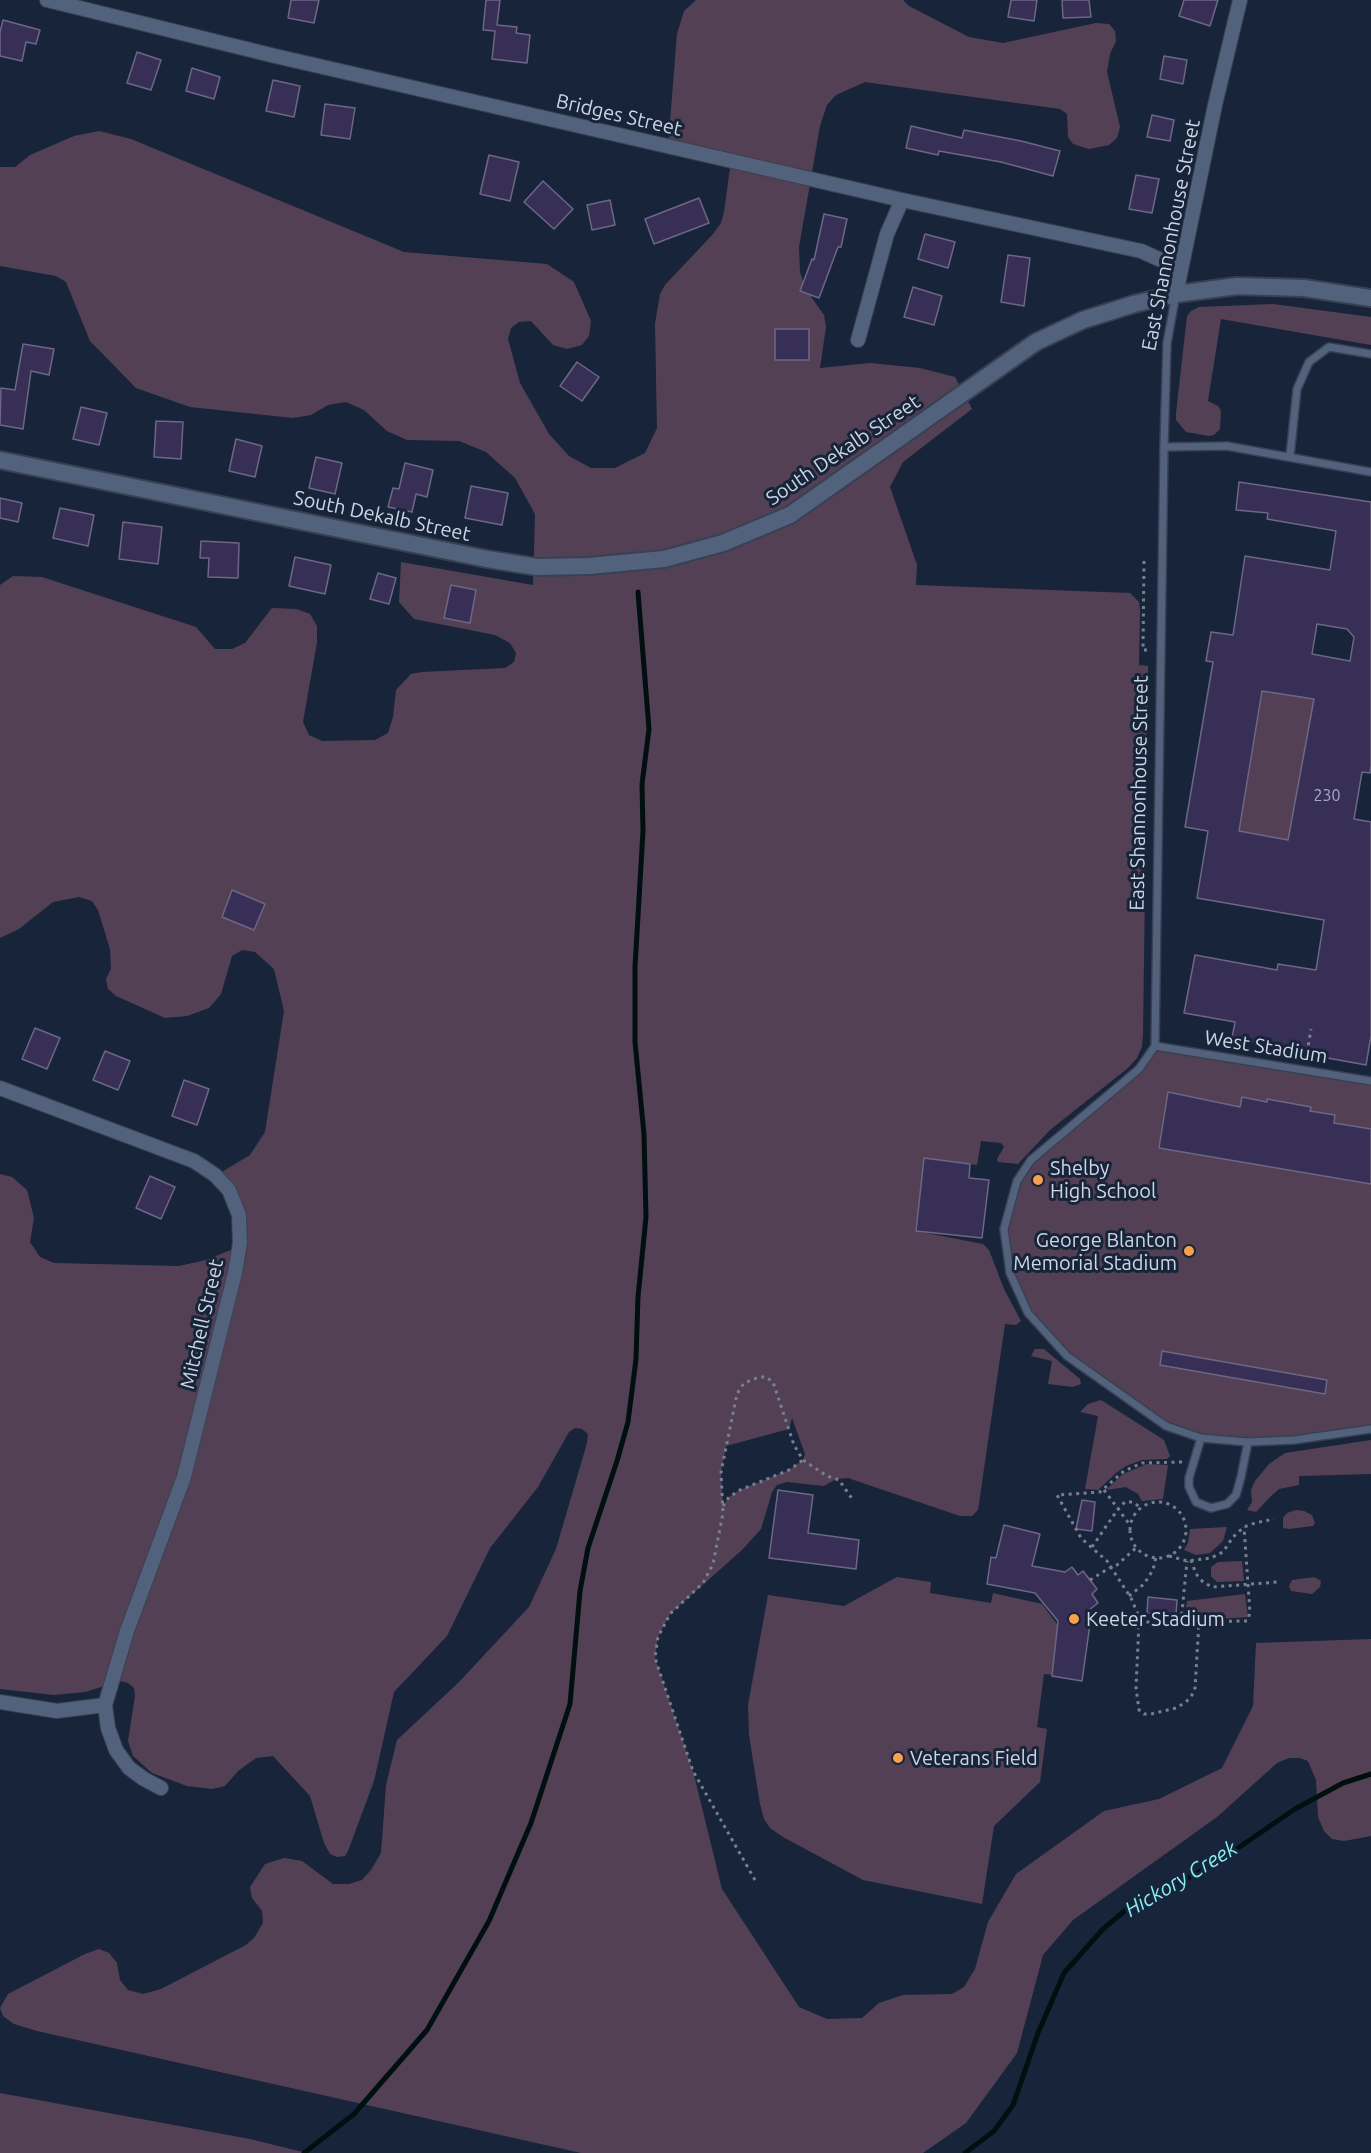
<!DOCTYPE html>
<style>
body{margin:0}
canvas{display:block;background:#17243a}
</style>
<canvas width="1371" height="2153"></canvas>
<script>
const ctx = document.querySelector('canvas').getContext('2d');
ctx.lineJoin = 'round';
function paint(path, color) { ctx.fillStyle = color; ctx.fill(path, 'evenodd'); }
const shape = rows => new Path2D(rows.map(r => 'M' + r).join(''));
function strokePath(path, color, width, dash) { ctx.strokeStyle = color; ctx.lineWidth = width; ctx.lineCap = dash ? 'butt' : 'round'; ctx.setLineDash(dash || []); ctx.stroke(path); }
function drawText(font, color, halo, rows, align = 'center') {
  ctx.font = font + ' Ubuntu,sans-serif'; ctx.lineWidth = 6; ctx.setLineDash([]); ctx.textBaseline = 'middle'; ctx.strokeStyle = halo; ctx.fillStyle = color; for (const [text, x, y, turn = 0] of rows) {
    ctx.save(); ctx.translate(x, y); ctx.rotate((+turn || 0) * Math.PI / 180); ctx.textAlign = isNaN(turn) ? turn : align; if (halo) ctx.strokeText(text, 0, 0); ctx.fillText(text, 0, 0); ctx.restore();
  }
}
paint(shape([
 [696,0,903,0,909,6,969,37,1003,43,1096,23,1109,24,1115,31,1116,41,1110,54,1107,72,1120,127,1117,138,1109,145,1089,149,1073,144,1068,137,1067,114,1060,109,865,82,836,95,827,105,820,126,799,247,800,272,805,288,824,315,826,327,820,368,870,363,920,368,955,377,972,409,903,462,890,487,917,565,916,585,1130,593,1139,602,1140,609,1139,665,1148,666,1143,1034,1142,1047,1137,1058,1128,1068,1050,1130,1018,1164,998,1162,997,1159,1004,1147,1001,1143,981,1141,977,1165,924,1158,916,1231,983,1244,989,1250,1004,1289,1021,1321,1016,1325,1005,1324,978,1510,972,1516,960,1516,848,1478,836,1479,824,1486,787,1482,777,1485,772,1492,761,1529,742,1550,670,1614,658,1637,655,1658,693,1771,722,1889,799,2007,827,2019,862,2018,879,2003,903,1995,952,1994,964,1987,975,1969,988,1922,1016,1874,1104,1811,1159,1799,1222,1768,1253,1706,1256,1643,1371,1639,1371,1836,1344,1841,1332,1839,1324,1831,1318,1817,1316,1780,1308,1761,1300,1758,1289,1758,1277,1763,1217,1817,1073,1920,1043,1955,1017,2053,966,2123,923,2153,581,2153,37,2031,14,2024,3,2016,0,2008,8,1994,85,1954,99,1949,109,1953,117,1963,120,1980,128,1990,143,1994,161,1989,246,1945,254,1938,263,1923,262,1911,252,1898,250,1887,265,1864,284,1858,302,1861,333,1884,349,1884,362,1880,371,1870,381,1853,386,1785,397,1740,458,1683,529,1607,556,1549,587,1443,588,1434,582,1429,575,1428,569,1432,538,1487,490,1548,447,1636,394,1692,374,1781,348,1851,345,1856,337,1857,330,1854,324,1843,310,1796,273,1756,256,1758,238,1771,225,1786,212,1789,187,1786,152,1773,133,1756,128,1741,135,1696,134,1688,128,1683,121,1681,85,1692,54,1695,0,1689,0,1174,12,1177,27,1190,34,1218,30,1242,40,1257,54,1263,179,1266,206,1260,243,1245,220,1173,250,1155,265,1132,284,1011,274,969,255,952,242,950,232,956,221,994,209,1008,187,1016,165,1018,116,996,108,989,106,979,111,969,110,949,98,910,92,901,79,897,53,902,19,929,0,938,0,585,13,576,42,577,196,627,215,649,232,649,245,643,272,608,296,609,310,614,317,626,317,642,303,722,309,735,322,741,375,740,388,733,393,717,396,690,411,674,422,672,505,668,514,662,516,653,510,643,495,635,414,619,399,602,401,562,533,585,535,514,515,478,486,452,459,441,407,440,387,431,364,410,346,402,328,405,311,415,293,418,190,407,136,388,90,341,66,282,56,276,0,266,0,167,15,167,30,155,74,136,99,131,131,139,404,252,547,264,574,282,591,321,589,336,582,345,567,349,553,345,531,321,519,322,511,328,508,339,520,383,549,434,569,456,591,468,615,468,645,453,657,428,655,324,660,294,665,285,713,234,721,223,724,212,731,161,668,147,677,34,684,11],
 [792,1418,805,1454,803,1460,789,1470,740,1490,729,1497,723,1506,721,1472,726,1446,789,1429],
 [1273,304,1371,317,1371,345,1221,319,1208,401,1218,406,1221,411,1220,429,1214,435,1209,436,1186,432,1176,420,1176,413,1187,316,1191,311,1199,307],
 [1262,691,1314,699,1288,840,1239,831],
 [1155,1046,1371,1081,1371,1429,1294,1440,1201,1438,1166,1426,1067,1356,1028,1313,1010,1273,1004,1229,1009,1204,1031,1160,1139,1069],
 [1035,1349,1044,1349,1080,1379,1081,1384,1073,1387,1048,1384,1052,1361,1031,1356],
 [1101,1400,1164,1440,1170,1456,1167,1459,1142,1460,1126,1466,1116,1473,1098,1490,1085,1489,1098,1416,1080,1412,1088,1404],
 [1371,1440,1371,1474,1299,1476,1299,1485,1279,1489,1271,1496,1256,1512,1247,1510,1252,1502,1251,1490,1255,1481,1269,1464,1285,1453],
 [1147,1464,1168,1465,1163,1499,1142,1501,1138,1494,1126,1487,1106,1490,1123,1474],
 [1296,1510,1304,1511,1312,1515,1315,1523,1313,1526,1289,1529,1283,1528,1283,1518,1287,1513],
 [1227,1527,1223,1541,1210,1553,1196,1555,1184,1550,1188,1543,1190,1529],
 [1242,1561,1244,1581,1217,1582,1211,1576,1211,1567,1218,1562],
 [897,1577,931,1582,930,1593,991,1603,993,1593,1042,1604,1060,1628,1054,1675,1044,1674,1037,1727,1047,1729,1040,1782,994,1826,982,1904,863,1880,783,1837,770,1828,764,1819,760,1804,749,1735,748,1705,768,1595,844,1606],
 [1314,1577,1321,1581,1320,1587,1312,1594,1291,1591,1289,1586,1292,1580],
 [1245,1594,1248,1617,1219,1619,1185,1617,1187,1601],
 [0,2093,250,2139,307,2153,0,2153]
]), '#544055');
strokePath(shape([
 [304,2153,354,2114,427,2030,489,1921,531,1823,570,1704,580,1591,588,1548,617,1461,628,1422,636,1359,638,1297,646,1217,644,1134,635,1042,635,967,643,831,642,784,649,729,638,592],
 [965,2153,994,2131,1013,2105,1038,2033,1064,1973,1103,1929,1139,1899,1194,1875,1232,1852,1295,1809,1343,1783,1371,1774]
]), '#001010', 5);
const building = shape([
 [291,0,319,0,314,23,288,18,291,0],
 [486,0,500,0,497,25,517,27,516,33,530,35,527,63,492,59,495,31,483,30,486,0],
 [1011,0,1037,0,1034,21,1008,17,1011,0],
 [1062,0,1089,0,1091,17,1063,18,1062,0],
 [1184,0,1218,0,1210,26,1179,16,1184,0],
 [3,20,40,30,36,44,26,42,22,61,0,56,0,32,3,20],
 [137,52,161,60,151,90,127,83,137,52],
 [1164,56,1187,60,1183,84,1160,79,1164,56],
 [192,68,220,77,214,99,186,91,192,68],
 [273,80,300,86,294,117,266,111,273,80],
 [325,104,355,108,350,139,321,135,325,104],
 [1152,115,1174,120,1170,141,1147,137,1152,115],
 [911,126,962,138,964,130,1021,141,1060,151,1053,176,1001,162,939,151,938,155,906,148,911,126],
 [489,155,519,162,510,201,480,194,489,155],
 [1136,175,1159,179,1152,213,1129,209,1136,175],
 [543,181,573,209,554,229,524,202,543,181],
 [699,198,709,223,654,244,645,219,699,198],
 [610,200,615,225,592,230,587,205,610,200],
 [824,214,847,219,841,247,838,247,819,298,800,291,812,259,814,260,824,214],
 [925,234,955,242,948,268,918,259,925,234],
 [1008,255,1030,258,1024,306,1001,302,1008,255],
 [913,287,942,296,934,325,904,317,913,287],
 [775,329,809,329,809,360,775,360,775,329],
 [23,344,54,349,49,375,31,371,23,429,0,425,1,388,15,390,23,344],
 [577,362,599,377,582,401,560,386,577,362],
 [81,407,107,413,99,445,73,439,81,407],
 [156,421,183,422,181,459,154,457,156,421],
 [236,439,262,446,255,477,229,471,236,439],
 [316,457,342,463,335,494,309,488,316,457],
 [405,463,433,470,427,497,416,494,412,512,388,507,393,488,399,489,405,463],
 [1239,482,1371,502,1371,765,1370,773,1362,772,1354,819,1371,822,1371,1036,1366,1065,1311,1055,1312,1051,1232,1038,1235,1022,1184,1013,1195,955,1277,970,1278,964,1316,970,1324,920,1197,898,1208,831,1185,827,1213,662,1206,661,1211,632,1233,635,1245,556,1330,570,1336,531,1267,519,1268,513,1236,510,1239,482],
 [1317,624,1347,629,1354,637,1350,661,1312,654,1317,624],
 [1262,691,1314,699,1288,840,1239,831,1262,691],
 [471,486,508,493,502,525,465,518,471,486],
 [0,498,22,503,18,522,0,518,0,498],
 [60,508,94,515,88,546,53,538,60,508],
 [123,522,162,527,158,564,119,559,123,522],
 [201,541,239,543,238,578,208,577,209,558,200,558,201,541],
 [295,557,331,565,325,594,289,586,295,557],
 [378,573,396,578,389,604,370,599,378,573],
 [451,585,476,590,470,623,444,618,451,585],
 [232,890,265,904,254,930,222,917,232,890],
 [35,1028,60,1038,47,1069,22,1059,35,1028],
 [105,1051,130,1061,118,1090,93,1080,105,1051],
 [184,1080,209,1089,197,1125,172,1116,184,1080],
 [1168,1092,1240,1107,1242,1097,1267,1102,1267,1099,1311,1107,1310,1111,1335,1115,1334,1123,1371,1129,1371,1184,1159,1148,1168,1092],
 [924,1158,970,1164,969,1178,989,1180,982,1238,916,1231,924,1158],
 [150,1176,175,1187,161,1219,136,1208,150,1176],
 [1162,1351,1327,1380,1325,1394,1160,1365,1162,1351],
 [778,1490,813,1495,808,1533,859,1540,856,1569,769,1558,778,1490],
 [1082,1500,1095,1502,1092,1531,1076,1529,1082,1500],
 [1004,1525,1040,1534,1032,1566,1065,1572,1072,1567,1078,1575,1083,1571,1097,1589,1092,1594,1098,1603,1089,1610,1091,1617,1082,1681,1052,1676,1058,1621,1035,1593,987,1584,991,1557,996,1558,1004,1525],
 [1148,1597,1177,1600,1176,1615,1147,1613,1148,1597]
]);
paint(building, '#382f57');
strokePath(building, '#6c6784', 1.5);
const service = shape([
 [1176,294,1167,343,1164,447,1155,1046,1139,1069,1031,1160,1017,1181,1004,1229,1010,1273,1028,1313,1067,1356,1166,1426,1201,1438,1248,1442,1294,1440,1371,1429],
 [1164,447,1227,446,1371,472],
 [1290,456,1297,389,1309,362,1329,347,1371,354],
 [1155,1046,1371,1081],
 [1201,1438,1189,1478,1189,1487,1196,1502,1211,1508,1227,1504,1236,1495,1241,1477,1248,1442]
]);
const minor = shape([
 [47,0,275,56,902,200,1141,251,1181,269],
 [1176,294,1215,105,1240,0],
 [858,340,887,234,902,200],
 [0,1088,194,1161,215,1175,229,1190,239,1215,240,1243,235,1273,184,1477,127,1631,105,1705,57,1711,0,1702],
 [105,1705,108,1728,116,1750,129,1768,144,1779,161,1788]
]);
const secondary = shape([
 [0,460,487,559,537,567,589,566,664,559,723,543,790,515,1036,342,1083,320,1134,304,1176,294,1237,286,1304,288,1371,298]
]);
strokePath(service, '#384153', 10);
strokePath(minor, '#384153', 16);
strokePath(secondary, '#384153', 20);
strokePath(shape([
 [1144,561,1143,650,1150,650],
 [1306,1060,1311,1029],
 [1182,1462,1142,1463,1124,1471,1100,1492,1057,1495,1081,1538,1107,1561,1131,1598,1137,1612,1139,1622,1136,1688,1139,1710,1144,1714,1151,1714,1176,1708,1186,1702,1192,1695,1195,1688,1199,1622],
 [1104,1490,1130,1525],
 '1130 1530a28 28 0 1 1 56 0a28 28 0 1 1-56 0Z',
 [723,1506,729,1497,740,1490,789,1470,803,1460],
 [1092,1547,1118,1509,1125,1502,1133,1502,1141,1508],
 [1169,1556,1187,1561,1211,1558,1223,1552,1233,1537,1244,1527,1255,1523,1274,1519],
 [1191,1560,1196,1574,1203,1582,1212,1587,1278,1582],
 [1090,1580,1111,1567,1117,1565,1137,1547],
 [1129,1596,1144,1584,1153,1570,1156,1557],
 [1139,1622,1247,1621,1250,1613,1244,1527],
 [1181,1622,1187,1561],
 [755,1880,693,1771,655,1658,658,1637,670,1614,703,1583,713,1564,723,1513,721,1472,737,1394,744,1383,759,1377,766,1377,773,1382,794,1445,803,1460,827,1476,839,1480,853,1500]
]), '#758092', 3, [3, 4.5]);
strokePath(service, '#53627c', 7);
strokePath(minor, '#53627c', 14);
strokePath(secondary, '#53627c', 16);
for (const [x, y, r, color] of [
 [1038,1180,6,"#f9a04c"],
 [1189,1251,6,"#f9a04c"],
 [1074,1619,6,"#f9a04c"],
 [898,1758,6,"#f9a04c"]
]) { const dot = new Path2D(); dot.arc(x, y, r, 0, 2 * Math.PI); ctx.fillStyle = color; ctx.fill(dot); strokePath(dot, '#17243a', 2); }
drawText('16px', '#a8acc2', null, [
 ["230",1327,796]
]);
drawText('20px', '#cdd6e5', '#17243a', [
 ["Bridges Street",619,115,13],
 ["East Shannonhouse Street",1171,235,-79],
 ["South Dekalb Street",843,450,-34],
 ["South Dekalb Street",382,516,12],
 ["East Shannonhouse Street",1139,793,-89],
 ["West Stadium",1266,1047,9],
 ["Mitchell Street",202,1324,-77]
]);
drawText('20px', '#cdd6e5', '#17243a', [
 ["Shelby",1050,1168],
 ["High School",1050,1191],
 ["George Blanton",1177,1240,"right"],
 ["Memorial Stadium",1177,1263,"right"],
 ["Keeter Stadium",1086,1619],
 ["Veterans Field",910,1758]
], 'left');
drawText('italic 21px', '#86f0f1', '#17243a', [
 ["Hickory Creek",1181,1879,-31]
]);
</script>
